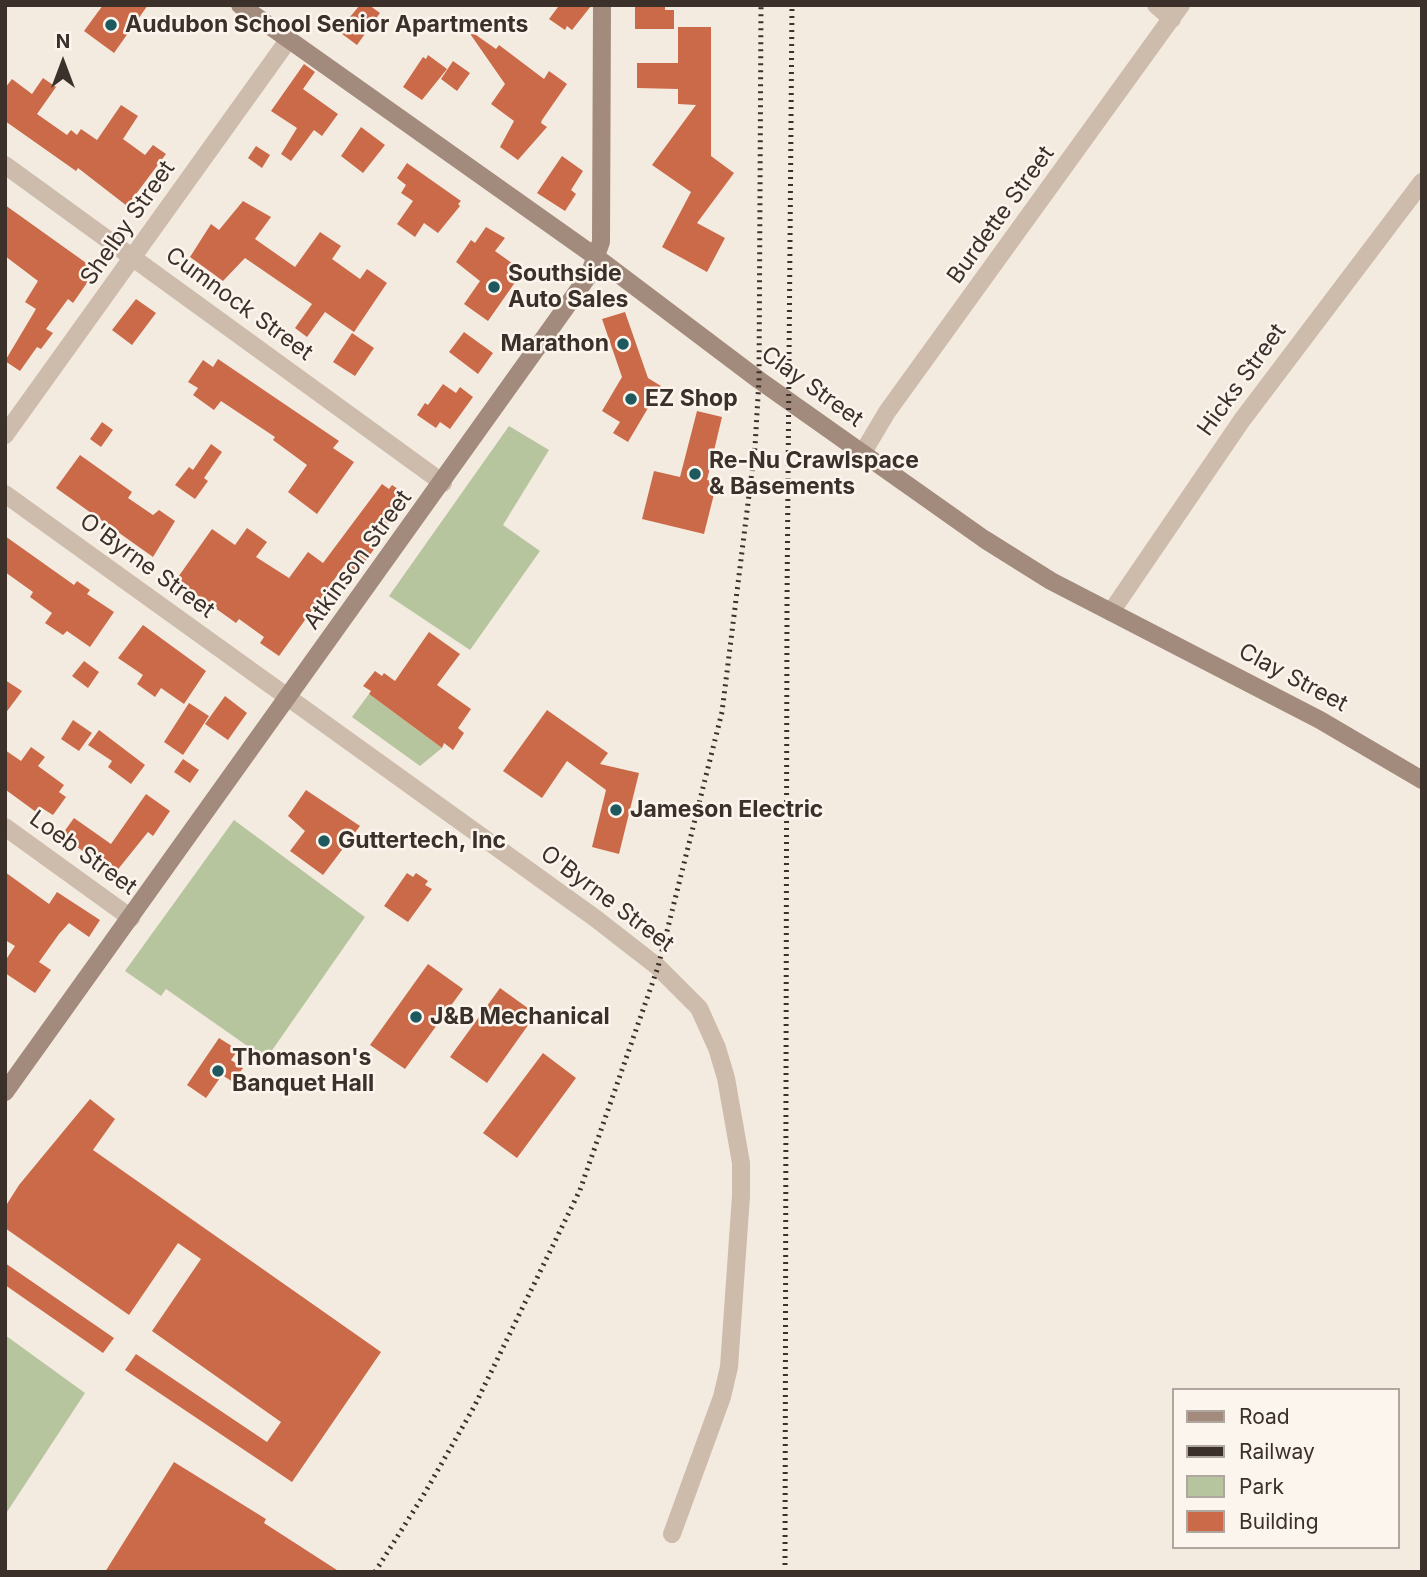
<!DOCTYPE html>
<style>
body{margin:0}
#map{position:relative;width:1427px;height:1577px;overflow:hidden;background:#f4ebe0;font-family:Inter,sans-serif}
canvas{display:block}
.frame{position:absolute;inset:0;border:7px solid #3b302a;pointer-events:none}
.legend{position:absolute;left:1172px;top:1388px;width:228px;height:161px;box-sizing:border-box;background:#fbf5ed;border:2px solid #aea69f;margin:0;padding:9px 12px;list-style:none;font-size:21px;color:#3b302a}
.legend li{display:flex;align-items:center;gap:14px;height:35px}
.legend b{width:35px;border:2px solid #aea69f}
.north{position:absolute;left:28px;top:28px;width:70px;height:70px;-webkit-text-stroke:5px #fbf5ed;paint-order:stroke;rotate:0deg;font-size:19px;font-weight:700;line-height:28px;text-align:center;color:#3b302a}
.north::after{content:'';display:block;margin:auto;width:24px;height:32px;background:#3b302a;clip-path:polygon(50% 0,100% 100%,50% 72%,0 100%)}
</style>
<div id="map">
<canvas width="1427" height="1577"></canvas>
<div class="frame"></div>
<ul class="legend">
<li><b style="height:9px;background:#a28a7c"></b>Road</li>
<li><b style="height:9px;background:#3b302a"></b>Railway</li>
<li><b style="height:19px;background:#b7c59f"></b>Park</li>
<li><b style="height:19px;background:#cb6a48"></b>Building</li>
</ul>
<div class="north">N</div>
</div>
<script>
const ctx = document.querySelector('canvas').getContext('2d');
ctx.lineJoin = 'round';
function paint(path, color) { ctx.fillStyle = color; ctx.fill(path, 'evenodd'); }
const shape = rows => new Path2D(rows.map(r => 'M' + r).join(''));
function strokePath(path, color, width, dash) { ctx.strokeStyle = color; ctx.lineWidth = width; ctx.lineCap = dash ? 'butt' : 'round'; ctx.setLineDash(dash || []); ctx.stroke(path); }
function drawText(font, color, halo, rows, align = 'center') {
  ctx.font = font + ' Inter,sans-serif'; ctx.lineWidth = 5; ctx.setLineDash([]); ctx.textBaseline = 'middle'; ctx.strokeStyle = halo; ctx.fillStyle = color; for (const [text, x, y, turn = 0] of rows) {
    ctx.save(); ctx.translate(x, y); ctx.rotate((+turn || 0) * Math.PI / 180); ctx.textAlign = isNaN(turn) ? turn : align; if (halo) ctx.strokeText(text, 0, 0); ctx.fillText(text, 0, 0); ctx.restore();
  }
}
paint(shape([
 [509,426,549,450,503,525,540,551,470,650,389,596],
 [369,694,442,748,420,766,352,717],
 [234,820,365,917,266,1059,166,989,161,996,125,971],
 [5,1335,85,1393,5,1515]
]), '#b7c59f');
paint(shape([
 [103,5,148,5,114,53,84,31],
 [360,5,369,5,380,13,357,45,338,31],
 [555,5,591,5,591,6,572,30,567,26,565,30,549,19,558,7],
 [635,5,660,5,665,6,665,10,674,10,674,29,635,29],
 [678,27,711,27,711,156,734,173,697,223,725,238,707,272,662,247,691,192,652,165,696,105,678,104,678,89,637,88,637,63,678,63],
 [466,28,496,49,499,45,544,79,549,71,567,84,542,120,541,123,547,127,518,160,500,147,514,121,491,104,505,84],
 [428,55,447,69,422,100,403,87,423,57,426,59],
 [453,61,470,73,457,91,441,79],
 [304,64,315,72,303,89,338,114,322,136,314,130,291,161,281,154,297,128,271,111],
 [43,78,56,87,37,114,67,135,71,130,77,135,81,129,97,140,121,105,138,116,123,139,145,155,153,145,166,154,127,206,78,168,76,171,5,121,5,88,12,79,32,94],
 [361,127,385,145,363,173,341,156],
 [256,146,270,155,262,168,248,158],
 [562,156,583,171,571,190,576,194,565,211,537,193],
 [407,163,461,201,458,204,460,206,438,233,424,223,415,237,397,224,413,201,401,193,406,185,397,178],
 [243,201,271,217,255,239,295,267,320,232,341,246,332,259,360,279,367,269,387,283,354,332,325,312,307,337,295,328,312,304,245,258,223,281,190,257,211,224,219,230],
 [5,205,96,270,73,303,68,299,46,329,53,333,41,349,37,347,20,371,5,361,36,309,25,302,38,281,5,256],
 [486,227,505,238,495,251,523,271,488,321,464,304,480,281,456,262,471,240,475,243],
 [136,299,156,313,132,345,112,330],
 [625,312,648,378,661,386,628,442,613,433,620,422,602,411,622,377,602,319],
 [464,332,493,353,478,374,449,352],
 [352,333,374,348,355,376,333,362],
 [218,359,339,441,333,448,354,462,317,514,288,492,307,465,273,440,275,437,221,401,214,410,193,395,198,388,188,382,203,360,213,367],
 [443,384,456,393,460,387,473,397,450,429,440,422,436,428,417,415,425,403,428,405],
 [697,411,722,417,707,480,717,482,704,534,642,519,654,471,680,477],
 [102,422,113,430,101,447,90,439],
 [211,444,222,452,204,478,208,481,195,499,175,485,189,467,193,470],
 [80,455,132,492,128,498,153,515,159,510,175,521,153,557,56,488],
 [382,484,389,489,392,485,407,495,378,537,381,539,356,575,344,566,279,656,260,643,264,637,239,619,236,623,176,580,212,529,235,545,247,528,267,542,256,557,289,578,308,552,323,563],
 [5,536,74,585,77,581,90,590,87,594,114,612,90,647,67,631,63,635,45,623,52,613,30,597,33,592,5,572],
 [143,625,206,671,184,704,161,688,155,697,137,684,143,675,118,658],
 [429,632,460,654,437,685,471,709,458,728,464,733,453,750,444,743,442,748,369,694,371,691,363,686,375,671,382,676,384,673,395,681],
 [84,661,99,672,88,688,72,676],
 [5,680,22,691,5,714],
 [225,696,247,713,228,740,205,724],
 [189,703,209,716,183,755,164,742],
 [547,710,608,753,600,764,639,773,619,854,592,847,606,790,567,761,542,798,503,771],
 [73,720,92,733,79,751,61,739],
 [99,730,145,765,131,784,108,767,112,761,88,745],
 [31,747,45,757,38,766,64,785,59,792,66,797,53,815,40,807,36,812,6,790,5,750,21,761],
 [183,759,199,770,190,783,174,772],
 [306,790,360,826,323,875,290,851,305,831,288,816],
 [146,794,170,811,153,836,148,832,115,873,61,836,74,818,111,844],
 [5,872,49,904,57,892,100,920,89,937,69,923,59,934,39,962,51,970,35,993,5,973,5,961,15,946,5,940],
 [407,873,413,877,416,873,428,881,425,885,432,889,408,922,384,906],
 [428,964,463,989,405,1069,370,1045],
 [500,988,536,1014,487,1083,450,1057],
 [219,1038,238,1050,231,1060,243,1068,233,1082,222,1075,206,1098,187,1085],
 [543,1053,576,1078,517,1158,483,1133],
 [90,1099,115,1119,93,1150,381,1352,292,1482,125,1370,136,1354,267,1442,281,1422,152,1331,201,1259,178,1243,129,1315,5,1228,5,1207,19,1185],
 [5,1263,114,1338,103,1353,5,1285],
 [174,1462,266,1519,264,1523,340,1572,105,1572]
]), '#cb6a48');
strokePath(shape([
 [1156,5,1172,19],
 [5,165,443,483],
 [5,435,289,39],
 [862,454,887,412,1181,5],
 [5,494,595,918,658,967,699,1008,717,1048,726,1078,741,1163,741,1196,729,1367,722,1397,672,1534],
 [1111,612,1242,420,1422,182],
 [5,827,131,918]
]), '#cdbbab', 18);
strokePath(shape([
 [240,5,596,257,759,380,984,539,1051,581,1320,720,1422,780],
 [5,1092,589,275,601,242,602,5]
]), '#a28a7c', 18);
strokePath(shape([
 [375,1572,423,1496,474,1407,580,1190,658,967,722,712,755,447,759,380,761,5],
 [785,1572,787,601,792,5]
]), '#3b302a', 5, [2, 5]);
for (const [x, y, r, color] of [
 [111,25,7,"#1d595f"],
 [494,287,7,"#1d595f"],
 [623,344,7,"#1d595f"],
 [631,399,7,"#1d595f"],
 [695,474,7,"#1d595f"],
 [616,810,7,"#1d595f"],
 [324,841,7,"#1d595f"],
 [416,1017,7,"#1d595f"],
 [218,1071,7,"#1d595f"]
]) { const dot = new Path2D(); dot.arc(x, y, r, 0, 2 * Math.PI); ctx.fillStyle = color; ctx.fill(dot); strokePath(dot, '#fbf5ed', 2.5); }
drawText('bold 23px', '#3b302a', '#fbf5ed', [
 ["Audubon School Senior Apartments",125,25],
 ["Southside",508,274],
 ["Auto Sales",508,300],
 ["Marathon",609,344,"right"],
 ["EZ Shop",645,399],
 ["Re-Nu Crawlspace",709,461],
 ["& Basements",709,487],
 ["Jameson Electric",630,810],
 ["Guttertech, Inc",338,841],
 ["J&B Mechanical",430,1017],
 ["Thomason's",232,1058],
 ["Banquet Hall",232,1084]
], 'left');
drawText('23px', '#3b302a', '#fbf5ed', [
 ["Burdette Street",1001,215,-54],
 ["Shelby Street",128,223,-55],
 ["Cumnock Street",239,304,36],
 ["Hicks Street",1242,380,-54],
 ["Clay Street",812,387,36],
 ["Atkinson Street",358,560,-54],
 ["O'Byrne Street",147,566,36],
 ["Clay Street",1293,678,28],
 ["Loeb Street",83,853,36],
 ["O'Byrne Street",607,899,37]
]);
</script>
